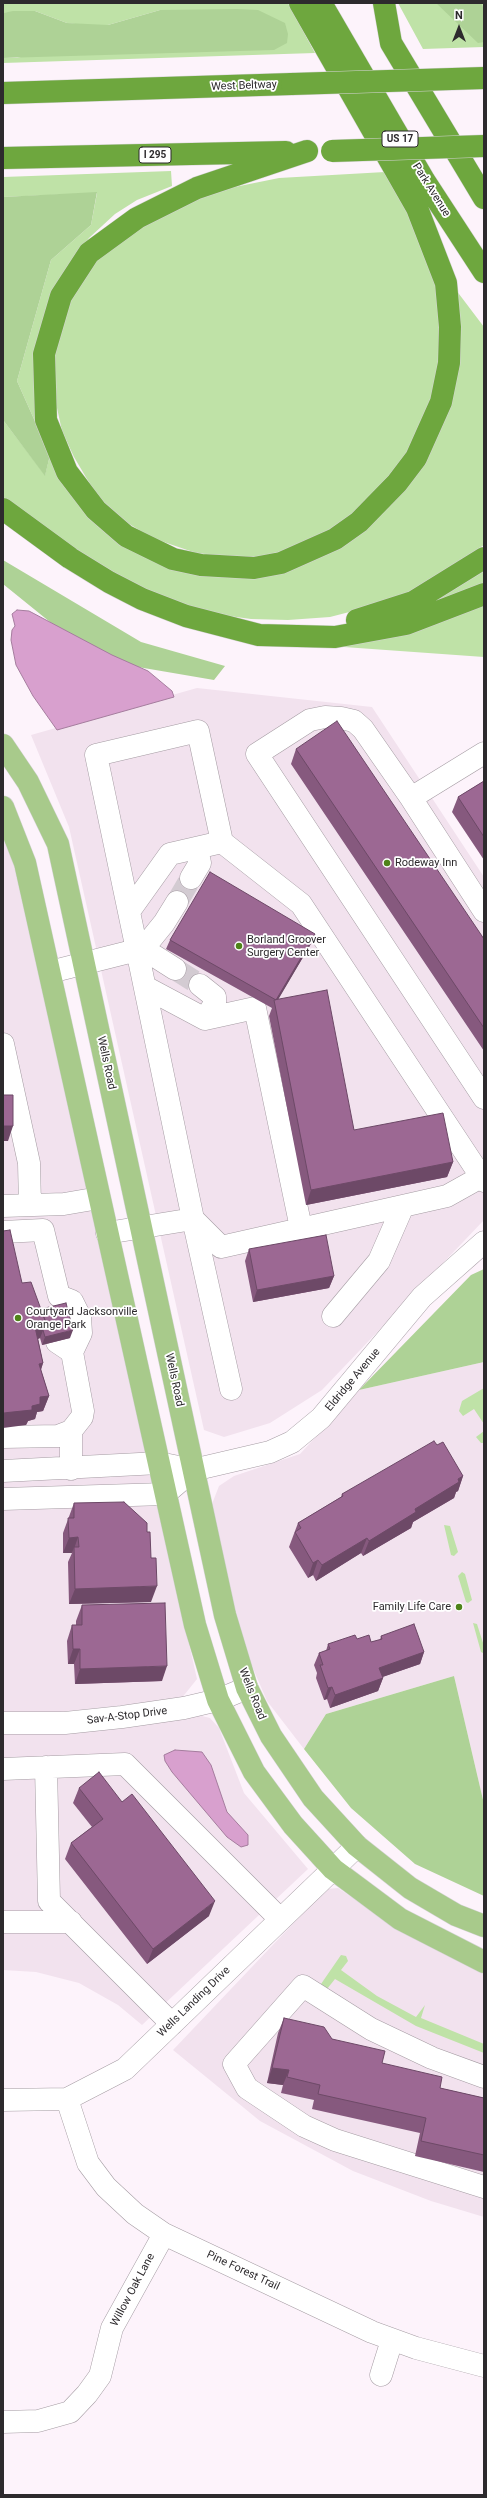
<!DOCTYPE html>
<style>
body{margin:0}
#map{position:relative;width:487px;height:2498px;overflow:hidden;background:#fdf3fb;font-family:Roboto,sans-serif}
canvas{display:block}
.frame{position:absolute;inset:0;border:4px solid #2d2a2d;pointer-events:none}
.north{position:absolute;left:439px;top:8px;width:40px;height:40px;-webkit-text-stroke:3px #fff;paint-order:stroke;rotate:0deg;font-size:11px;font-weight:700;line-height:16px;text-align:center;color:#2d2a2d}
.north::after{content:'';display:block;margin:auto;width:14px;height:18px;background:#2d2a2d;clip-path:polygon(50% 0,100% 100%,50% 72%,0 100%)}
</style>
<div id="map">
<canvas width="487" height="2498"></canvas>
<div class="frame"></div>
<div class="north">N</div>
</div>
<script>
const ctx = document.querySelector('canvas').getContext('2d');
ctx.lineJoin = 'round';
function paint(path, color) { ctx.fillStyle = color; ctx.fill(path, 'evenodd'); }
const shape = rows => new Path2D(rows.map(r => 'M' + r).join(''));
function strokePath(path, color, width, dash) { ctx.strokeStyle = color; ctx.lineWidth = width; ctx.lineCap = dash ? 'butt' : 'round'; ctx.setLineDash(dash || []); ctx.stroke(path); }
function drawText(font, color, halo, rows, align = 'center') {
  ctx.font = font + ' Roboto,sans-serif'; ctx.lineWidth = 3.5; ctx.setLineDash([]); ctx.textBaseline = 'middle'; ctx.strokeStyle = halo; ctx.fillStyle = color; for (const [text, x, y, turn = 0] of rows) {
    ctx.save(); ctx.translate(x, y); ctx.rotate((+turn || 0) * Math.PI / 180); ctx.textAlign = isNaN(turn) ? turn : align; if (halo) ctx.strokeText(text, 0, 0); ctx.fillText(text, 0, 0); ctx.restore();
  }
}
paint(shape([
 [197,688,372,707,484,877,484,1220,322,1390,270,1423,224,1437,204,1430,69,827,31,735],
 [3,838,13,861,197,1679,181,1699,32,1715,3,1712],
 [484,1362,484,1804,454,1676,326,1714,304,1749,267,1701,240,1638,212,1504,219,1486,234,1476,300,1454,359,1390],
 [198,1715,210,1718,219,1728,244,1793,308,1869,142,2025,118,2005,79,1983,36,1972,3,1970,3,1731],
 [338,1888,393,1925,464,1964,484,1970,484,2217,431,2201,353,2171,260,2121,173,2050,326,1889]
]), '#f2e2ee');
paint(shape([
 [3,3,288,3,315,53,3,63,3,58,17,58,195,10,160,10,108,25,84,25,67,23,35,11,3,13],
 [398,3,484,3,484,47,423,49],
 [171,171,172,186,137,200,115,214,89,238,60,280,45,437,147,554,298,565,419,464,456,290,484,327,484,545,417,589,361,609,330,617,288,620,251,619,214,614,179,605,121,582,3,502,3,420,45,475,50,455,17,381,51,260,91,225,97,193,3,197,3,177],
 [385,172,413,218,443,307,438,384,405,457,357,511,332,529,289,549,263,556,238,558,196,553,152,538,118,517,97,496,74,457,62,431,57,408,53,358,68,297,87,269,130,229,215,191,279,178],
 [484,566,484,657,344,647,344,632],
 [484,1388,484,1424,474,1409,463,1416,459,1411,462,1401],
 [484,1431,484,1443,481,1443,476,1437],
 [444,1525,450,1526,458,1552,454,1556,451,1555],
 [462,1572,465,1574,472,1600,468,1603,466,1602,458,1576],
 [473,1623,477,1624,484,1646,483,1653,481,1652],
 [341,1955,346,1956,348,1961,341,1970,377,1996,416,2017,425,2005,421,2018,484,2044,484,2053,416,2026,335,1979,327,1989,322,1988,321,1984]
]), '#bfe2a7');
paint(shape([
 [436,3,481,3,484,9,484,42,478,43],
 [237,9,258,10,285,23,288,34,287,43,274,50,3,58,3,13,13,11,35,11,67,23,108,25,160,10],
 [97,192,91,225,51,260,17,381,50,455,45,476,3,420,3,197],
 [3,560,141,642,225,666,214,680,97,660,3,584],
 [484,1269,484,1362,359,1390,471,1275],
 [454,1676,484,1804,484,1896,415,1864,351,1808,304,1749,326,1714]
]), '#aed296');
const water = shape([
 [17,610,29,611,112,655,148,671,172,691,174,697,57,730,33,696,16,665,11,640,12,630,15,626,12,614,17,610],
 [175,1750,202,1752,211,1765,227,1812,248,1835,248,1845,241,1847,227,1837,172,1772,165,1761,164,1755,175,1750]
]);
paint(water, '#d8a0ce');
strokePath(water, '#a57d9e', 1);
strokePath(shape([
 [177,902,191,878],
 [175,969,200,985]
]), '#d3cbd2', 22, [22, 11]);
const minor = shape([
 [411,798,484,753],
 [191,878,200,863,197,848],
 [130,910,170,854,222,842],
 [484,911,411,798,363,729,354,721,341,718,325,717,310,720,257,754,484,1098],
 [137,950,193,1219,231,1389],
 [137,950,151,939,164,923,177,902],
 [137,950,153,955,175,969],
 [50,972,137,950,96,755,198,731,222,842,301,904,484,1181],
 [200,985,215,997,215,1003,205,1019],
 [145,987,205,1019,255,1008,301,1228],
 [3,1044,29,1163,30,1205],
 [3,1206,64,1204,99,1198],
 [193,1219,221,1247,447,1196,481,1177],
 [3,1232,43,1230,59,1296],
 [107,1233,193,1219],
 [333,1316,379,1261,403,1206],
 [57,1342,72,1352],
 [71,1431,71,1469],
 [3,1437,58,1436,71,1431,82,1417,83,1411,72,1352,81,1333,80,1317,72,1301,59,1296],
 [3,1471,159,1463,193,1470,270,1452,292,1442,321,1418,422,1297,484,1242],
 [3,1499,165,1494,193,1470],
 [3,1723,65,1723,122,1717,184,1708,218,1700,247,1688],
 [46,1767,49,1901,172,2024],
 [3,1769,125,1764,280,1919],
 [3,1922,71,1922],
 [484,2077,432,2058,371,2029,303,1986,234,2064,247,2088,304,2126,335,2140,484,2187],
 [67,2099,88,2163,106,2187,135,2214,164,2234,372,2332,416,2348,484,2366],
 [3,2100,67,2099,125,2069,357,1846],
 [381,2375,392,2340],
 [3,2422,38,2421,70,2412,87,2394,100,2376,112,2328,164,2234]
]);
const major = shape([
 [3,745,28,782,58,844,225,1615,247,1688,271,1736,313,1798,357,1846,410,1888,456,1915,484,1926],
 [3,807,25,863,195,1625,218,1700,254,1772,293,1825,333,1869,400,1919,484,1962]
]);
const highway = shape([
 [300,3,417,208,446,283,450,327,449,363,441,402,416,458,397,483,359,522,335,539,281,563,254,568,201,565,173,559,126,536,96,510,67,472,46,420,44,354,61,296,89,253,137,218,197,188,307,151],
 [321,3,424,180,484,272],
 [384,3,391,43,484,198],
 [3,93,292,84],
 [3,158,286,152],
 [3,509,70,558,109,582,142,599,186,616,259,635,335,637,406,624,484,594],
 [357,620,413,602,484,558]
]);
strokePath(minor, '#a59ca3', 23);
strokePath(major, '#d5d4d5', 23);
strokePath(highway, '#d5d4d5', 23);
strokePath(minor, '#fff', 22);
strokePath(major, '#a8ca8b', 22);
strokePath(highway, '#6ea73e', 22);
const highwayBridge = shape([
 [292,84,484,78],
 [332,151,484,146]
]);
strokePath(highwayBridge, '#d5d4d5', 23, []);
strokePath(highwayBridge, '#6ea73e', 22);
paint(shape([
 [296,749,484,939,484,1051,291,764],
 [484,781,484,860,452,812,458,797],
 [315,934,312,942,278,999,354,1130,453,1162,447,1177,306,1205,269,1016,272,1008,166,949,170,940],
 [249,1249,334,1276,329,1288,253,1302,245,1261],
 [22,1283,41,1309,70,1338,42,1345,40,1338,38,1339,43,1363,41,1370,49,1396,43,1411,37,1412,35,1419,28,1421,26,1425],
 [437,1445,463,1476,458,1491,456,1492,454,1498,413,1522,411,1528,363,1556,361,1553,316,1581,313,1575,308,1578,289,1547,298,1523,341,1497,342,1494],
 [74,1503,151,1602,69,1604,68,1562,72,1553,63,1553,63,1533],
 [82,1605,162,1681,75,1684,74,1664,68,1664,67,1641,72,1625,76,1625,76,1621],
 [381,1636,424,1652,420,1664,382,1677,383,1678,378,1691,330,1708,327,1699,324,1700,316,1678,317,1673,314,1665,319,1653,326,1651,328,1644,357,1639,371,1642,380,1640],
 [79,1788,209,1916,147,1964,65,1859,71,1843,92,1827,73,1803],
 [284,2018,332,2039,382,2063,440,2088,484,2098,484,2172,415,2156,420,2133,312,2109,314,2100,281,2093,283,2085,267,2083,278,2033]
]), '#86597e');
paint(shape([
 [315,934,312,942,275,1005,276,1000],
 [3,1126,13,1126,8,1141,3,1141],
 [453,1162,447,1177,306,1205,311,1190],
 [334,1276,329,1288,253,1302,257,1290],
 [46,1323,40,1338,29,1342,35,1327],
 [73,1330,70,1338,42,1345,45,1337],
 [43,1363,38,1378,39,1364],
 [49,1396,43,1411,37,1412,35,1419,28,1421,26,1425,3,1428,3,1413,32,1406,40,1397],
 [463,1476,458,1491,456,1492,454,1498,413,1522,411,1528,363,1556,369,1541],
 [78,1537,74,1549,74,1547,72,1553,63,1553,69,1538],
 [367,1538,361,1553,316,1581,322,1565],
 [318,1560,313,1575,308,1578,313,1563],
 [157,1586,151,1602,69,1604,75,1589],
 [73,1649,80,1649,74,1664,68,1664],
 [424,1652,420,1664,374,1680,379,1668],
 [167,1666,162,1681,75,1684,80,1669],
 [383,1678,378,1691,330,1708,335,1695],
 [332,1687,327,1699,324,1700,328,1688],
 [215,1901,209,1916,147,1964,153,1949],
 [272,2068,289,2070,283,2085,267,2083]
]), '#6d4967');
const building = shape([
 [337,721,484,939,484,1028,296,749,337,721],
 [484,781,484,837,458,797,484,781],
 [210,872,315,934,276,1000,170,940,210,872],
 [327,990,354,1130,443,1113,453,1162,311,1190,274,1000,327,990],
 [3,1095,13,1095,13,1126,3,1126,3,1095],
 [10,1230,22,1283,31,1282,46,1323,35,1327,43,1363,39,1364,49,1396,40,1397,40,1404,32,1406,32,1410,3,1413,3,1231,10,1230],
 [326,1235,334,1276,257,1290,249,1249,326,1235],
 [66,1303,73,1330,45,1337,43,1330,46,1323,41,1309,66,1303],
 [434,1441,437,1445,443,1442,463,1476,458,1479,459,1482,415,1509,416,1512,369,1541,367,1538,322,1565,318,1560,313,1563,295,1532,301,1528,298,1523,343,1496,342,1494,434,1441],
 [124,1502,147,1523,147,1532,150,1532,151,1558,156,1558,157,1586,75,1589,74,1547,79,1547,78,1537,69,1538,68,1518,74,1518,74,1503,124,1502],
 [165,1603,167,1666,80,1669,80,1649,73,1649,72,1625,82,1625,82,1605,165,1603],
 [414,1624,424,1652,379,1668,383,1678,335,1695,332,1687,328,1688,320,1665,323,1665,319,1653,330,1649,328,1644,355,1635,357,1639,369,1635,371,1642,382,1639,381,1636,414,1624],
 [99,1772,122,1802,132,1794,215,1901,153,1949,71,1843,103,1819,79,1788,99,1772],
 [284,2018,324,2027,332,2039,385,2051,382,2063,442,2077,440,2088,484,2098,484,2155,421,2141,426,2118,318,2094,320,2085,287,2077,289,2070,272,2068,284,2018]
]);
paint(building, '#9c6893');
strokePath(building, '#6d4967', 1);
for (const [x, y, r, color] of [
 [387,863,4,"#4e8319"],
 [239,946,4,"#4e8319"],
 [18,1318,4,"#4e8319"],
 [459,1607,4,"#4e8319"]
]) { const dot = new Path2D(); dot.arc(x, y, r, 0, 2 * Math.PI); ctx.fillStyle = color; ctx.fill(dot); strokePath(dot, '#fff', 1.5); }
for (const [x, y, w] of [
 [400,139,36],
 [155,155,32]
]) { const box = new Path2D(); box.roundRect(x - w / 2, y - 8, w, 16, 3); ctx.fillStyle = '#fff'; ctx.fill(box); strokePath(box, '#2d2a2d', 1); }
drawText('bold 10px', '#2d2a2d', null, [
 ["US 17",400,139],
 ["I 295",155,155]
]);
drawText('11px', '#2d2a2d', '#fff', [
 ["West Beltway",244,86,-2],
 ["Park Avenue",431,190,58],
 ["Wells Road",106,1063,78],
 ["Wells Road",174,1380,78],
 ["Eldridge Avenue",353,1380,-50],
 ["Wells Road",252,1694,68],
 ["Sav-A-Stop Drive",127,1716,-7],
 ["Wells Landing Drive",194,2002,-44],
 ["Pine Forest Trail",243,2271,25],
 ["Willow Oak Lane",133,2290,-62]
]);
drawText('11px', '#2d2a2d', '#fff', [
 ["Rodeway Inn",395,863],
 ["Borland Groover",247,940],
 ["Surgery Center",247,953],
 ["Courtyard Jacksonville",26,1312],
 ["Orange Park",26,1325],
 ["Family Life Care",451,1607,"right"]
], 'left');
</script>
